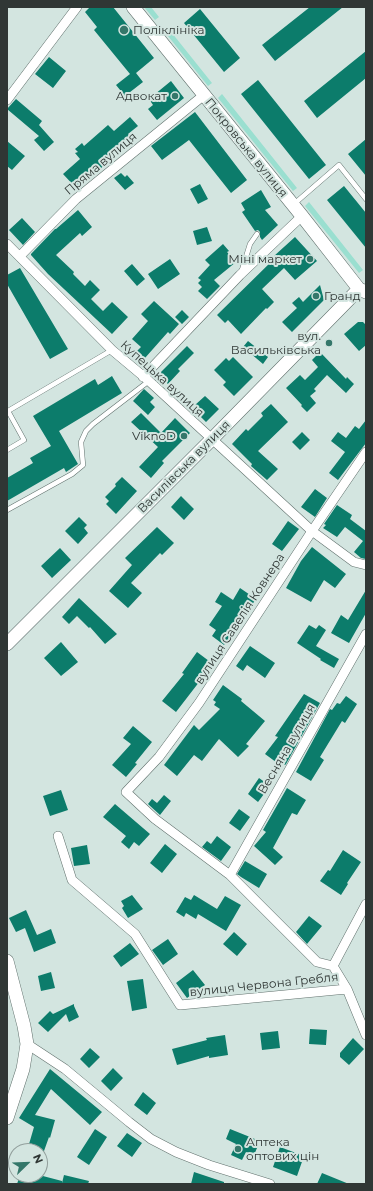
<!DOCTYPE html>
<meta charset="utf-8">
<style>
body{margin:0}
#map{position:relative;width:373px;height:1191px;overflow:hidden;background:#d3e5e0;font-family:Montserrat,sans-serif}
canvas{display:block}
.frame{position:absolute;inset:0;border:8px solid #303735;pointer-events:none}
.north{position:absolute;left:8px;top:1143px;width:40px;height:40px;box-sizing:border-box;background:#d3e5e0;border:1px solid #929f9c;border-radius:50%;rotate:67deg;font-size:11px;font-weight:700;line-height:16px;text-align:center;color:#303735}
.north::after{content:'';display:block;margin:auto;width:14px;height:18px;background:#34776a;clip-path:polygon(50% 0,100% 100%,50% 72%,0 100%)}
</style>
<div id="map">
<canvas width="373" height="1191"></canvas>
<div class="frame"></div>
<div class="north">N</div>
</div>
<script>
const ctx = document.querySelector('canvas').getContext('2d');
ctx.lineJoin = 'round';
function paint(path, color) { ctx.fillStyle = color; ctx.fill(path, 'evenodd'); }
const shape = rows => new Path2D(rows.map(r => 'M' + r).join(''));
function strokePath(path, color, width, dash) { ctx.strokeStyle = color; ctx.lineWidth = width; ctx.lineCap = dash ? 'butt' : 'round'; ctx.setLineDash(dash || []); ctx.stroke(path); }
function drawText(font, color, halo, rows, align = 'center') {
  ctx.font = font + ' Montserrat,sans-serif'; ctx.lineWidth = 4; ctx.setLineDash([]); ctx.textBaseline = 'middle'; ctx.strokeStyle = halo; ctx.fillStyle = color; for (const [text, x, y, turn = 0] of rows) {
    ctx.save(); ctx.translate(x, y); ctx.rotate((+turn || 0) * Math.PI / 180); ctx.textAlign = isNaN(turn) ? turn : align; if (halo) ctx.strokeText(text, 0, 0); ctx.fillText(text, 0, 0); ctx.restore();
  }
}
paint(shape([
 [144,7,151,7,159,17,155,20],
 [168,28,212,83,208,86,164,31],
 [222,94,297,188,293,191,218,98],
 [309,202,363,270,359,273,305,206]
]), '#9adfd0');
paint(shape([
 [90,7,113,7,154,58,136,73,143,82,125,96,116,85,130,74,94,30,97,27,85,12],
 [310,7,343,7,275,61,262,45],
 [200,9,240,58,224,72,184,23],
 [366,51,366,78,317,118,304,101],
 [49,57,66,71,53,88,35,74],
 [258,80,326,165,309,179,241,94],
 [171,81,184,98,157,120,148,109,153,105,149,99],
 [16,99,42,121,39,125,54,142,44,151,34,140,39,136,7,109],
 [195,112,247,180,231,193,189,140,162,160,151,146],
 [130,117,138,126,128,134,133,140,110,158,108,161,108,162,77,189,63,174,80,159,75,153,78,152,75,149,82,143,84,146,108,125,114,131],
 [366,139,366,176,348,154],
 [7,141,25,156,12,170,7,166],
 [121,173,125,177,127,175,134,183,125,190,114,178],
 [200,184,208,199,198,204,190,189],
 [344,186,366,213,366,248,327,200],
 [261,190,271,207,265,210,278,225,262,240,260,237,260,232,258,230,255,231,242,212,245,210,241,203],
 [78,210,92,227,82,236,80,233,56,255,74,272,73,274,85,286,90,280,100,290,91,299,103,311,112,302,128,317,112,334,48,274,31,255,31,254,55,229,56,229],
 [22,218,35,232,23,245,9,230],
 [207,227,212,241,197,245,193,231],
 [295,237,317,261,295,280,284,268,262,289,274,302,267,309,266,308,241,334,228,320,225,323,217,315,275,258,274,256],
 [223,244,229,251,227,252,236,262,214,280,220,286,207,299,198,291,202,287,198,283,201,280,198,278,210,265,205,260],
 [170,259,180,274,158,289,148,274],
 [132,264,145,279,137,286,124,271],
 [20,268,68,349,50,359,7,284,7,275],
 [320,285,324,300,292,332,282,322,297,308,292,303,299,297,303,302],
 [154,301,179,324,170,334,168,332,145,358,137,351,141,347,132,339,148,321,141,314],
 [182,310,189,317,182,324,175,317],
 [358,322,363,322,366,325,366,345,359,351,344,334],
 [248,341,268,357,263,364,243,347],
 [187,346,194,353,178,369,180,371,168,384,158,375],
 [320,352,346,379,347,377,354,384,346,393,327,375,314,389,316,391,310,396,316,403,307,412,301,406,302,405,286,388,300,375,305,380,318,367,312,360],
 [233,357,253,377,234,396,223,385,226,382,214,370,226,358,229,361],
 [112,376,122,393,59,431,78,464,66,472,64,468,7,501,7,478,33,463,30,458,51,446,33,416,95,379,98,385],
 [144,389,154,398,150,402,155,407,148,415,133,401],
 [205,396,219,409,206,422,197,413,200,410,195,405],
 [271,404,288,422,258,451,278,469,267,480,251,466,252,464,232,444,246,429,248,431,263,416,261,413],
 [141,413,161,433,175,418,190,433,162,461,164,463,151,478,139,467,158,447,131,422],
 [366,420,366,443,338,480,329,473,345,452,331,441,338,432,346,438,355,426,359,429],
 [302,432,310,440,300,450,292,442],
 [122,477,137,491,116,514,106,504,109,501,105,497,116,486,115,484],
 [315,489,327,498,315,517,301,507],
 [181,496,194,509,184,520,171,507],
 [337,505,352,515,350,519,366,531,366,559,361,558,354,552,363,541,345,527,337,537,323,528,326,525,324,524],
 [79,517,87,525,84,528,88,533,78,544,65,531],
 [288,521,299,529,282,551,272,544],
 [157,527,174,543,162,555,160,553,131,583,142,593,128,608,109,591,132,565,125,558],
 [312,547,346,574,335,588,324,580,311,602,286,588,301,561],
 [60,548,71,560,52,578,41,566],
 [240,588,256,599,224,645,212,636,216,630,209,625,222,606,215,602,221,592,233,600],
 [366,590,366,613,349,643,331,633,341,615,348,620],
 [79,598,117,634,105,644,90,627,89,628,77,616,69,624,62,617],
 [309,625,316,629,319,625,326,630,316,646,339,659,334,668,320,660,321,659,297,643],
 [61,642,78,662,61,676,44,658],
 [250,646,275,663,265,678,247,665,243,671,236,666],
 [197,652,213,664,176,712,162,701,184,674,182,673],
 [223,685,242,699,241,701,265,721,246,744,249,746,238,757,219,739,202,761,194,755,177,776,164,765,194,725,199,730,220,709,214,705,216,702,213,700],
 [304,694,320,703,286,764,285,765,282,763,280,765,265,754,278,737,275,736],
 [346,696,357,704,345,723,342,721,320,757,324,760,311,781,296,772,330,709,332,710,337,703,340,704],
 [133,726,152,742,135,763,137,764,126,777,112,765,131,744,123,738],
 [259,778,270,786,258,802,248,794],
 [287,788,306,800,297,815,292,813,273,848,283,857,275,865,254,846,266,832,263,830],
 [61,790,68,810,50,816,43,796],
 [164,795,171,801,160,815,148,804,152,799,157,803],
 [115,804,150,834,139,846,134,842,129,849,121,842,126,836,103,817],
 [239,809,250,817,240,831,229,823],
 [217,836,231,847,221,861,202,847,207,841,211,844],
 [165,844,177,854,162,873,150,863],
 [87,845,90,864,74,866,71,848],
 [343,850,361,862,347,883,348,884,341,895,320,881,328,870,330,871],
 [245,861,267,874,259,888,241,877,237,874],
 [132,895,143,909,128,918,122,908,124,906,121,901],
 [194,895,217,909,225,896,241,905,226,931,198,914,196,919,186,913,184,917,176,912,185,897,191,900],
 [26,910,37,935,51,929,56,943,34,952,25,928,16,932,9,918],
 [309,916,322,926,307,944,296,932],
 [234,932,247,944,237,956,223,944],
 [168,939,178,954,163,965,152,950],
 [130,943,139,954,121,967,113,956],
 [193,970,205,985,187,998,176,983],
 [51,972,55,988,41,991,38,976],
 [143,979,147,1008,132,1011,127,981],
 [74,1004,74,1006,79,1017,69,1022,66,1014,48,1032,38,1023,50,1011,53,1014],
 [310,1029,327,1030,326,1045,309,1044],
 [278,1031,280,1048,262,1050,260,1033],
 [225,1035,228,1055,209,1058,209,1056,177,1065,172,1049,207,1040,206,1038],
 [353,1038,364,1049,349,1065,340,1057,340,1053],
 [90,1048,100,1057,89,1068,80,1059],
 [113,1068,123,1078,111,1091,101,1081],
 [50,1069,102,1112,90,1125,51,1089,35,1115,55,1120,50,1138,49,1137,44,1151,27,1151,34,1127,19,1118],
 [143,1092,156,1103,147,1115,134,1105],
 [95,1129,107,1137,89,1165,77,1157],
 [230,1129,260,1141,254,1155,246,1152,242,1160,231,1155,236,1144,226,1139],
 [127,1133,142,1143,132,1157,117,1146],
 [280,1147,304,1156,297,1176,273,1167],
 [194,1172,224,1182,224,1184,191,1184],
 [322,1173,349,1184,317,1184],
 [20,1175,39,1175,62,1181,62,1183,64,1175,89,1181,88,1184,17,1184]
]), '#0c7c6b');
const lane = shape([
 [294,204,339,165,366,199],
 [242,270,250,244,257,234],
 [7,450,24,440,8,411,112,350],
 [7,510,72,474,83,465,81,442,86,431,93,424,149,381]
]);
const street = shape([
 [7,100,77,7],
 [7,244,112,350,149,381,312,531,354,562,366,565],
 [20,256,76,199,204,95],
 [143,377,240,275,302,216],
 [366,452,312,531,199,703,159,757,126,792,155,819,230,875,317,962,333,966,347,989,366,1035],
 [58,836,72,880,135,934,180,1005,347,989],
 [230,875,366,634],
 [333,966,366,904],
 [27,1044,65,1069,129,1122,151,1139,176,1152,209,1165,270,1184]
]);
const secondary = shape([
 [133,7,302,216,359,289,366,292],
 [7,644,211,440,359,289],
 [7,961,24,1026,27,1044,25,1057,23,1069,7,1118]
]);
strokePath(lane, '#61716d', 5.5);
strokePath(street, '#61716d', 10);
strokePath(secondary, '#61716d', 14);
strokePath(lane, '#fff', 4.5);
strokePath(street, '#fff', 9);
strokePath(secondary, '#fff', 13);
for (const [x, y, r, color] of [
 [124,30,5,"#34776a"],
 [175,96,4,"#34776a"],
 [310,259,4,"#34776a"],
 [316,296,4,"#34776a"],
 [329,343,4,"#34776a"],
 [184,436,4,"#34776a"],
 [238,1149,4,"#34776a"]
]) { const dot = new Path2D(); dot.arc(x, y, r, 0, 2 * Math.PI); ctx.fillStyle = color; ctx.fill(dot); strokePath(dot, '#d3e5e0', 1.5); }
drawText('12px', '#303735', '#d3e5e0', [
 ["Поліклініка",133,30,"left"],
 ["Адвокат",167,96],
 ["Міні маркет",302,259],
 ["Гранд",324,296,"left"],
 ["вул.",321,336],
 ["Васильківська",321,350],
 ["ViknoD",176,436],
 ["Аптека",246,1142,"left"],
 ["оптових цін",246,1156,"left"]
], 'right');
drawText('12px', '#303735', '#d3e5e0', [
 ["Покровська вулиця",246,148,51],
 ["Пряма вулиця",101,164,-40],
 ["Купецька вулиця",162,379,42],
 ["Василівська вулиця",184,467,-45],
 ["вулиця Савелія Ковнера",240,619,-57],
 ["Весняна вулиця",287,749,-60],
 ["вулиця Червона Гребля",264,985,-6]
]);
</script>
